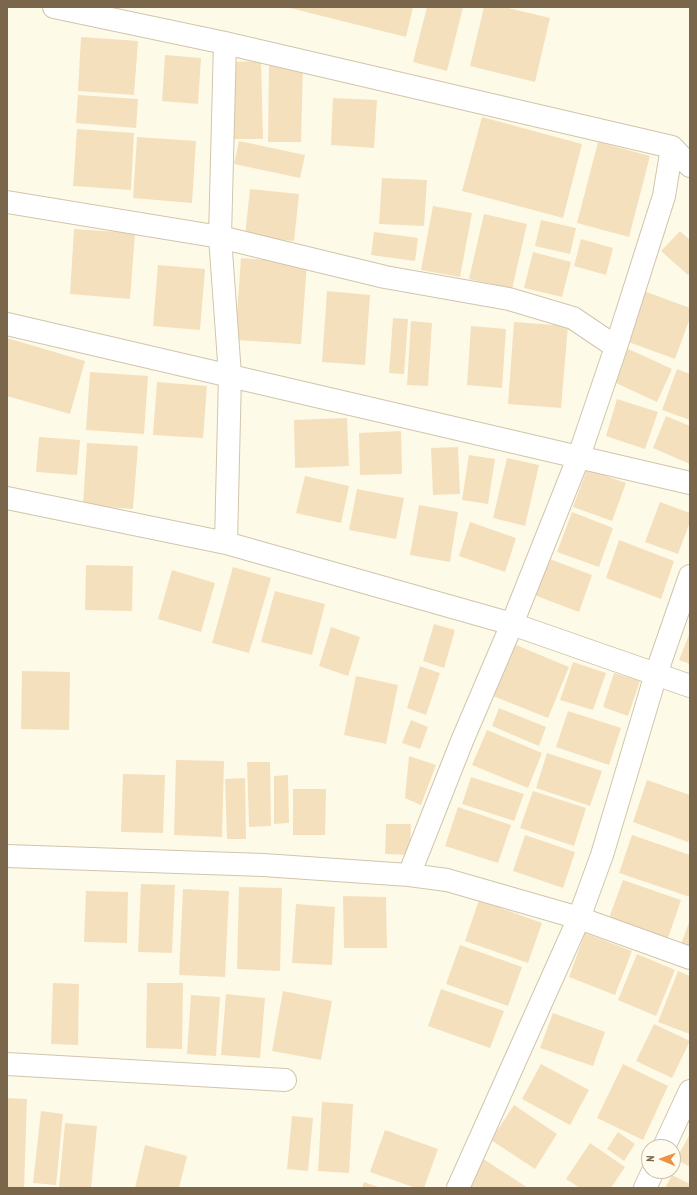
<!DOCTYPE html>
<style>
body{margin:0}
#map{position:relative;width:697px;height:1195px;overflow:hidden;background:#fefae8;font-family:"PT Sans Narrow",sans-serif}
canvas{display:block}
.frame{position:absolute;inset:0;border:8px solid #7a664a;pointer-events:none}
.north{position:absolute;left:641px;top:1139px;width:40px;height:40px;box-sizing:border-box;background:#fffcef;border:1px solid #cac0ad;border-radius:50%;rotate:272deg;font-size:11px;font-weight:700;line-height:16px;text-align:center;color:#7a664a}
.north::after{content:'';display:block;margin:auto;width:14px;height:18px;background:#ed9147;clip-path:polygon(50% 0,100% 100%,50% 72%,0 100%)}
</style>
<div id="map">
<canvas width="697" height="1195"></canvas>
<div class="frame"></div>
<div class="north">N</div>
</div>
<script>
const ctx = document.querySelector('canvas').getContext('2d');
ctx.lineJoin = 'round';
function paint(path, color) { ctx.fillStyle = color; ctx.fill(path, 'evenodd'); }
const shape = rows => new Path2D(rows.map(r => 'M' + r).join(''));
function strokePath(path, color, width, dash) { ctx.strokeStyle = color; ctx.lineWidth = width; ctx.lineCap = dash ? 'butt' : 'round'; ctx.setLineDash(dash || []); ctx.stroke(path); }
paint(shape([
 [286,7,413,7,406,37],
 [427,7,463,7,447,71,413,62],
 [484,7,504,7,550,18,535,82,470,66],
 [81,37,138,41,134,95,78,91],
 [165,55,201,58,198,104,162,101],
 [261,61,263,139,230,139,229,62],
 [269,65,303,65,301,142,268,142],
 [78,95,138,99,136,128,76,123],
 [333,98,377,100,374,148,331,145],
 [482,117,582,144,563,218,462,191],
 [77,129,134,133,131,190,73,186],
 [137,137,196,141,192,203,133,198],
 [239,141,305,155,300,178,234,164],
 [598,142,650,156,629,237,577,223],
 [382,178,427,180,424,226,379,224],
 [250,189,299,194,294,241,245,236],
 [433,206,472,213,460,277,421,270],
 [484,214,527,224,512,289,469,279],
 [541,220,576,228,570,254,535,246],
 [74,229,135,233,130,299,70,294],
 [680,231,690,240,690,272,688,275,661,251],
 [374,232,418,238,415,261,371,255],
 [581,239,613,248,606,275,574,266],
 [533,252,571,262,562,297,524,288],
 [241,258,307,263,301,344,235,340],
 [158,265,205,269,200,330,153,326],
 [641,290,690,308,690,318,675,359,623,340],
 [327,291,370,295,365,365,322,362],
 [393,318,408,319,404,374,389,373],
 [411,321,432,323,428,386,407,385],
 [514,322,568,326,561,408,508,404],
 [471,326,506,329,502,388,467,385],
 [7,338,85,361,70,414,7,396],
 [622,346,672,369,657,402,607,379],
 [677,369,690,374,690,420,662,410],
 [90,372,148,376,144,434,86,430],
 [157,382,207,386,203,438,153,435],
 [617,399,658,412,645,449,606,436],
 [666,416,690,426,690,464,653,448],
 [347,418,349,466,295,468,294,420],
 [401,431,402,474,360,475,359,433],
 [39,437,80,440,77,475,36,472],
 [87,443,138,446,133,509,83,505],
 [458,447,460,494,433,495,431,448],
 [469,455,495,459,488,504,462,500],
 [507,458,539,465,525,526,493,518],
 [587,469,626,483,612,521,573,507],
 [305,476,349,486,341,523,296,513],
 [357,489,404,498,396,539,349,530],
 [660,502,690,513,690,522,678,554,645,542],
 [419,505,458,512,450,562,410,555],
 [572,512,613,528,599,567,557,552],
 [470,522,516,538,505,572,459,556],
 [619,540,674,561,661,599,606,578],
 [547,558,592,575,579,612,534,595],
 [86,565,133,566,132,611,85,610],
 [233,567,271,578,249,653,212,643],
 [172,570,215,583,201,632,158,619],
 [275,591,325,604,312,655,261,642],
 [434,624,455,630,444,668,423,661],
 [331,627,360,637,348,676,319,666],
 [690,632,690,664,679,660],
 [509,642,569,667,548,718,488,694],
 [573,662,606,673,593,710,560,700],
 [420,666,440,673,426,715,407,708],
 [22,671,70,672,69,730,21,729],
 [614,673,640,681,628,716,603,707],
 [356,676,398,685,386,744,344,735],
 [499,708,546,727,539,746,492,726],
 [568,711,621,728,609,765,556,747],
 [411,720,428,727,420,749,402,743],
 [487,730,542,753,528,788,472,765],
 [547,753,602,771,590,806,536,788],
 [409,756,436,765,421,805,405,798],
 [176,760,224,761,222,837,174,835],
 [247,762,270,762,271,826,249,827],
 [123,774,165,775,163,833,121,832],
 [288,775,289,823,274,824,274,776],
 [471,777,524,794,514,821,462,804],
 [245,778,246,839,227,839,225,779],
 [647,780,690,795,690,837,688,842,633,822],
 [293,789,326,789,325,835,293,835],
 [533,791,586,808,574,846,520,828],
 [458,807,511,825,498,863,445,846],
 [386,824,411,824,410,855,385,854],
 [525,835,575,852,563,888,513,871],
 [632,835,690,855,690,897,619,873],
 [623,880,681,900,668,938,609,918],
 [141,884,175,885,172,953,138,952],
 [239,887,282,888,280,971,237,969],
 [183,889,229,891,225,977,179,975],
 [86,891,128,892,127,943,84,942],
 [343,896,386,897,387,948,344,948],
 [479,900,542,923,528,963,465,941],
 [296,904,335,907,332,965,292,963],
 [690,920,690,946,681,944],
 [585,933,632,951,615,995,569,977],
 [460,945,522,967,508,1006,446,984],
 [637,954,675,970,656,1016,618,1000],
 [678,971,690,976,690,1034,658,1022],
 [53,983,79,984,78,1045,51,1044],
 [147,983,183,983,182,1049,146,1048],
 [441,989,504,1011,490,1048,428,1026],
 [283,991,332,1001,321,1060,272,1051],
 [226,994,265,998,260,1058,221,1055],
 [191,995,220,997,216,1056,187,1054],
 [553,1013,605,1032,593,1066,540,1048],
 [654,1024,690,1041,672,1078,636,1061],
 [541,1064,589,1090,570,1125,522,1099],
 [623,1064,668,1086,643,1140,597,1118],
 [7,1098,27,1099,24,1188,7,1188],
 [322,1102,353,1104,349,1173,318,1171],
 [514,1105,557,1134,535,1169,491,1140],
 [41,1111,63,1114,56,1185,33,1183],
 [292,1116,313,1118,308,1171,287,1169],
 [65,1123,97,1126,91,1188,59,1188],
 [385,1130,438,1149,424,1188,416,1188,370,1172],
 [618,1132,635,1144,624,1161,607,1149],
 [690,1134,690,1167,676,1159],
 [590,1143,625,1167,611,1188,580,1188,566,1179],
 [145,1145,187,1156,179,1188,135,1188],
 [482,1158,528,1188,462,1188],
 [672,1175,690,1184,690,1188,665,1188],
 [364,1182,381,1188,362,1188]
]), '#f5e0be');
const street = shape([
 [54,7,225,43,672,147,690,166],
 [225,43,220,237,230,375,226,543],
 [7,202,220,237,385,277,509,299,573,318,616,347],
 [7,324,690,483],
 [7,498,226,543,512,624,690,686],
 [7,856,263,865,409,875,447,880,579,918,690,958],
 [409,875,462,741,512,624,579,456,616,347,664,196,672,147],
 [7,1064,285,1080],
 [664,1147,690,1091],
 [458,1188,579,918,602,855,656,674,690,576],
 [645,1188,653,1171]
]);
strokePath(street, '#d1c5ac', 24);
strokePath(street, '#fff', 22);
</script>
